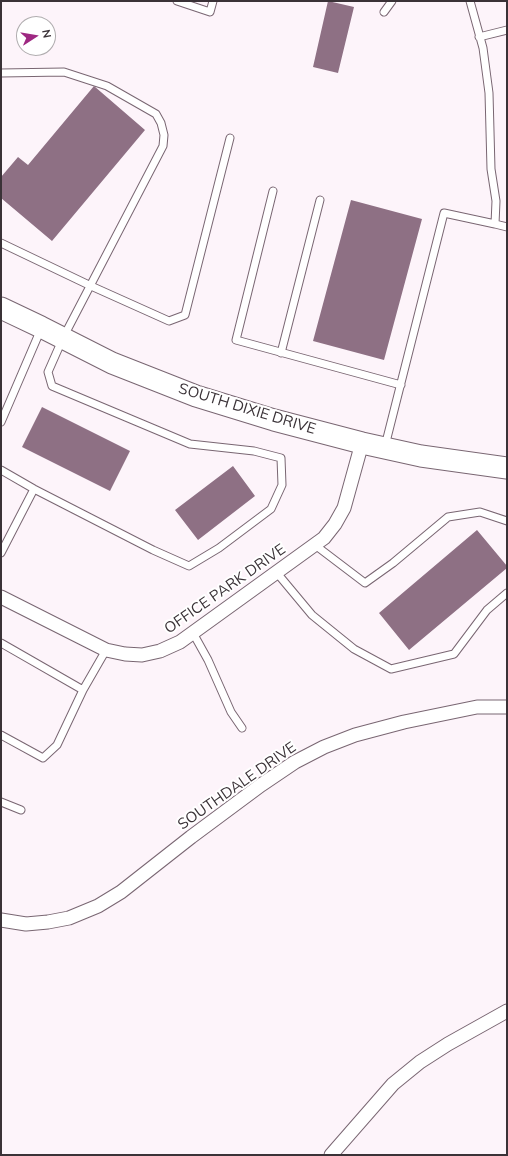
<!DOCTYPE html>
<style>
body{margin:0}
#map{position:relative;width:508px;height:1156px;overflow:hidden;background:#fdf4fa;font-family:Mulish,sans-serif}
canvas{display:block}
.frame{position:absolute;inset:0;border:2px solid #3a3237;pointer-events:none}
.north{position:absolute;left:16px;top:16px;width:40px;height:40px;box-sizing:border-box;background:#fff;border:1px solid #b0adaf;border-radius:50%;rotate:78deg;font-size:11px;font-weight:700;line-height:16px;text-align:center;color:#3a3237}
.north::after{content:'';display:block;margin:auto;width:14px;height:18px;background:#9e2882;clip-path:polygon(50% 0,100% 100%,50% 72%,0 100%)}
</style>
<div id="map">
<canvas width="508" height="1156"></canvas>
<div class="frame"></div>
<div class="north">N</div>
</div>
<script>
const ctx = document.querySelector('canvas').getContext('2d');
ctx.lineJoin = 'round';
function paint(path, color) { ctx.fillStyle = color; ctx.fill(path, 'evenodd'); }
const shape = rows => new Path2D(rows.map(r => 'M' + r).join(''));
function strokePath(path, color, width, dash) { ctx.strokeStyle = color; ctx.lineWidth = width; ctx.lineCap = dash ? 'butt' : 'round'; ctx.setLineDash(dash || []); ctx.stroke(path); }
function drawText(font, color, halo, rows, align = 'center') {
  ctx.font = font + ' Mulish,sans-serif'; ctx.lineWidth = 4; ctx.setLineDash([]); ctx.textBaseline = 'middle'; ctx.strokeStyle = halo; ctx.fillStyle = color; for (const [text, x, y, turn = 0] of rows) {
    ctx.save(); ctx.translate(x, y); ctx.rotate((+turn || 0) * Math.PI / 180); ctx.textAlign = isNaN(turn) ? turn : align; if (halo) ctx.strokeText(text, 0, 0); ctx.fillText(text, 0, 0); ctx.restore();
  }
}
paint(shape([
 [328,1,354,7,338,73,313,67],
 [94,86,145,130,52,241,1,198,1,177,18,157,28,165],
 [351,200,422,219,384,360,313,341],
 [42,407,130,451,110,491,22,447],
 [233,466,255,496,198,540,175,510],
 [477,530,507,566,507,568,409,650,379,613]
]), '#8e7084');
const service = shape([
 [177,1,210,12,213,1],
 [470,1,483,48,489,93,491,169,496,201,495,224,507,227],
 [384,12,392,1],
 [479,37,507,30],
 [1,73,64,72,107,86,156,114,161,123,164,135,163,146,63,338,48,372,52,386,190,444,254,451,281,458,282,485,271,509,219,548,189,566,153,550,34,489,1,470],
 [273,191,236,340,401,385],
 [1,243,91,286,169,321,185,315,230,138],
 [281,353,320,200],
 [1,422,41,329],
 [385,446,444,213,495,224],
 [315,545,365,583,393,563,448,517,480,512,507,521],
 [1,553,34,489],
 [277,573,312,615,354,649,391,669,454,654,487,610,507,593],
 [193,633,208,660,231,712,242,728],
 [1,643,83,690],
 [1,735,43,758,57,745,83,690,106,650],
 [1,802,21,810]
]);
const minor = shape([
 [1,597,106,650,125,654,142,655,160,651,180,642,324,538,335,524,344,508,362,443],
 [1,920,26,924,48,922,69,918,98,906,121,892,191,837,261,785,295,762,324,747,355,735,404,722,477,707,507,707],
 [331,1155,393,1084,420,1062,448,1044,507,1011]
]);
const primary = shape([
 [1,308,41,327,112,363,196,396,274,420,362,443,421,456,507,468]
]);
strokePath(service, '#796672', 9);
strokePath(minor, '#796672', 15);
strokePath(primary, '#796672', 23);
strokePath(service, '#fff', 7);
strokePath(minor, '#fff', 13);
strokePath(primary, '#fff', 21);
drawText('15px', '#3a3237', '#fff', [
 ["SOUTH DIXIE DRIVE",247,409,17],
 ["OFFICE PARK DRIVE",225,589,-35],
 ["SOUTHDALE DRIVE",237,786,-35]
]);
</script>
